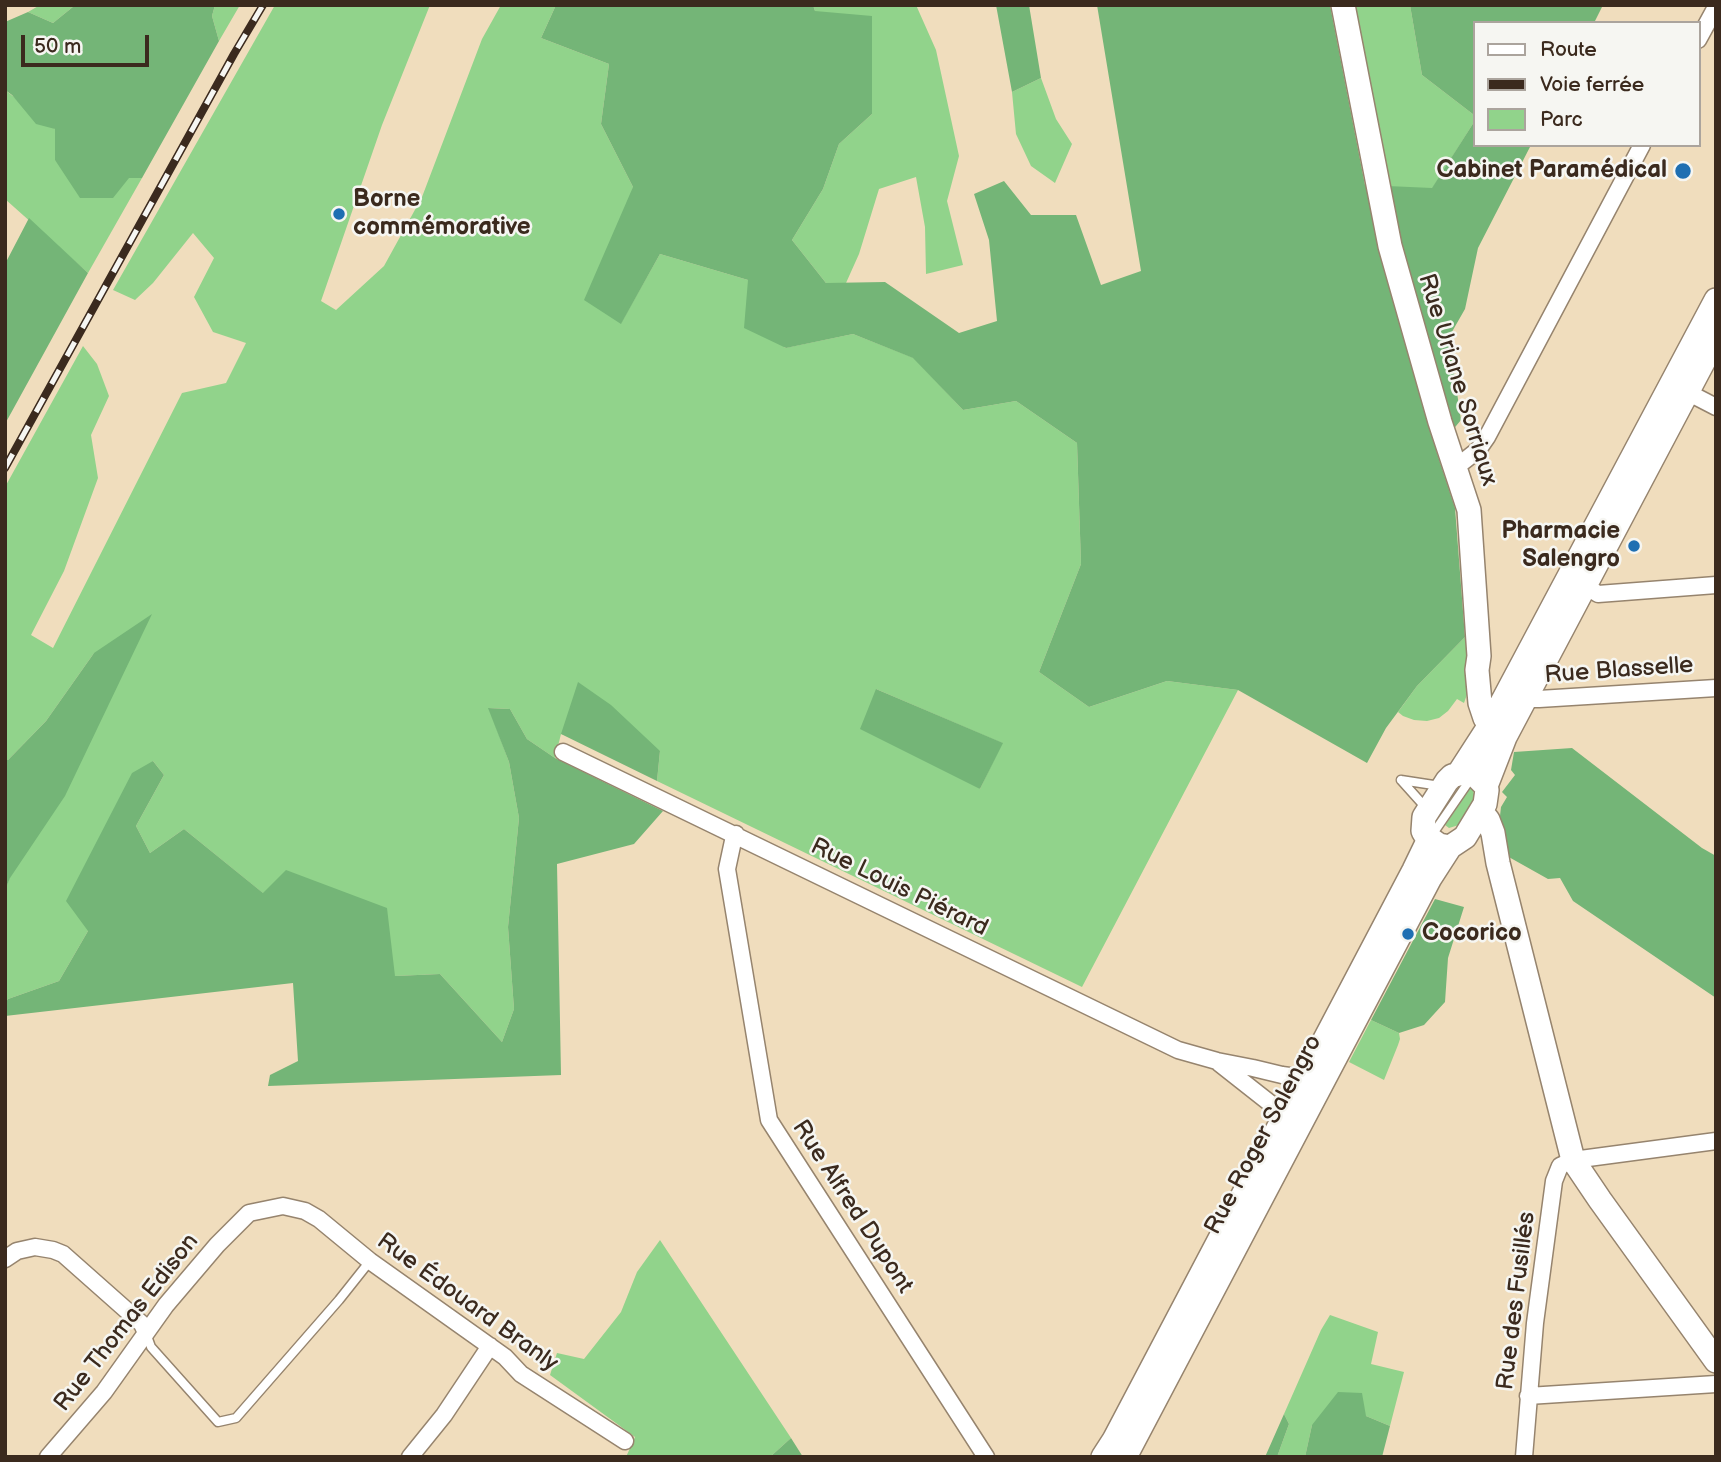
<!DOCTYPE html>
<meta charset="utf-8">
<style>
body{margin:0}
#map{position:relative;width:1721px;height:1462px;overflow:hidden;background:#f0ddbd;font-family:"Balsamiq Sans",sans-serif}
canvas{display:block}
.frame{position:absolute;inset:0;border:7px solid #3b2a1e;pointer-events:none}
.legend{position:absolute;left:1473px;top:21px;width:228px;height:126px;box-sizing:border-box;background:#f6f6f2;border:2px solid #aba49d;margin:0;padding:9px 12px;list-style:none;font-size:21px;color:#3b2a1e}
.legend li{display:flex;align-items:center;gap:14px;height:35px}
.legend b{width:35px;border:2px solid #aba49d}
.scale{position:absolute;left:21px;top:35px;width:128px;height:32px;box-sizing:border-box;border:4px solid #3b2a1e;border-top:0;padding-left:9px;font-size:21px;line-height:24px;white-space:nowrap;color:#3b2a1e;-webkit-text-stroke:5px #f6f6f2;paint-order:stroke}
</style>
<div id="map">
<canvas width="1721" height="1462"></canvas>
<div class="frame"></div>
<ul class="legend">
<li><b style="height:9px;background:#fff"></b>Route</li>
<li><b style="height:9px;background:#3b2a1e"></b>Voie ferrée</li>
<li><b style="height:19px;background:#91d38b"></b>Parc</li>
</ul>
<div class="scale">50 m</div>
</div>
<script>
const ctx = document.querySelector('canvas').getContext('2d');
ctx.lineJoin = 'round';
function paint(path, color) { ctx.fillStyle = color; ctx.fill(path, 'evenodd'); }
const shape = rows => new Path2D(rows.map(r => 'M' + r).join(''));
function strokePath(path, color, width, dash) { ctx.strokeStyle = color; ctx.lineWidth = width; ctx.lineCap = dash ? 'butt' : 'round'; ctx.setLineDash(dash || []); ctx.stroke(path); }
function drawText(font, color, halo, rows, align = 'center') {
  ctx.font = font + ' "Balsamiq Sans",sans-serif'; ctx.lineWidth = 5; ctx.setLineDash([]); ctx.textBaseline = 'middle'; ctx.strokeStyle = halo; ctx.fillStyle = color; for (const [text, x, y, turn = 0] of rows) {
    ctx.save(); ctx.translate(x, y); ctx.rotate((+turn || 0) * Math.PI / 180); ctx.textAlign = isNaN(turn) ? turn : align; if (halo) ctx.strokeText(text, 0, 0); ctx.fillText(text, 0, 0); ctx.restore();
  }
}
paint(shape([
 [40,5,110,5,109,7,74,6,53,23,28,12],
 [215,5,240,5,219,41,212,16],
 [275,5,430,5,382,125,321,301,336,310,384,266,422,197,482,39,501,5,556,5,541,38,609,64,601,124,633,187,621,323,660,254,748,280,785,348,853,334,914,358,963,410,1016,401,1077,443,1081,564,1039,672,1089,707,1167,681,1238,690,1082,987,657,781,660,751,561,734,555,758,527,739,510,709,489,708,509,762,519,818,508,927,514,1009,502,1042,440,974,395,976,264,894,184,829,150,853,136,826,164,775,153,761,88,931,59,981,8,999,5,1003,5,890,94,653,46,721,7,761,5,760,5,487,83,346,97,364,109,396,91,435,98,478,64,571,31,635,53,648,182,393,226,383,246,343,213,332,194,297,214,258,193,233,153,283,135,300,113,290],
 [876,689,1002,743,980,789],
 [813,5,916,5,936,50,959,156,947,201,963,265,926,274,925,227,916,177,879,189,859,254,846,283,826,283,792,240,823,189,839,144,872,114,815,11],
 [1352,5,1410,5,1422,75,1474,115,1474,122,1432,189,1386,187],
 [1041,78,1056,119,1072,144,1055,183,1031,166,1016,134,1012,92],
 [5,90,55,129,55,160,129,178,142,178,88,273,5,199],
 [1465,637,1472,680,1464,703,1457,699,1448,711,1439,718,1427,721,1414,720,1403,716,1398,712,1417,686],
 [1471,787,1473,789,1475,799,1459,825,1449,828,1445,825],
 [1371,1020,1399,1033,1400,1039,1398,1045,1384,1080,1349,1062],
 [660,1240,791,1438,770,1457,626,1457,635,1437,550,1375,557,1353,584,1359,621,1312,637,1272],
 [1330,1315,1378,1332,1371,1364,1404,1372,1390,1426,1366,1416,1312,1425,1305,1457,1277,1457,1289,1424,1284,1414,1321,1330]
]), '#91d38b');
paint(shape([
 [110,5,215,5,212,16,219,41,142,178,129,178,113,198,80,198,55,160,55,129,36,124,12,95,5,90,5,22,28,12,53,23,74,6,109,7],
 [556,5,813,5,815,11,872,16,872,114,839,144,823,189,792,240,826,283,885,282,959,333,997,321,989,240,974,194,1004,181,1031,215,1076,215,1101,285,1141,271,1097,5,1330,5,1365,185,1432,188,1474,122,1474,145,1531,145,1478,248,1465,309,1449,337,1461,420,1436,450,1455,508,1465,637,1417,686,1386,728,1367,763,1238,690,1167,681,1089,707,1039,672,1081,564,1077,443,1016,401,963,410,913,358,853,334,786,348,744,328,748,280,660,254,621,324,584,300,633,187,601,124,609,64,541,38],
 [996,5,1029,5,1041,78,1012,92],
 [1410,5,1603,5,1594,23,1474,23,1474,115,1422,75],
 [29,218,88,273,5,424,5,264],
 [152,614,65,796,10,878,5,890,5,760,8,760,46,721,94,653],
 [578,682,611,705,660,751,657,781,561,734],
 [876,689,1003,743,980,789,860,729],
 [488,708,510,709,527,739,555,758,663,811,634,844,557,864,561,1075,268,1086,270,1075,298,1061,293,983,5,1016,5,1003,8,999,59,981,88,931,66,901,132,773,153,761,164,775,136,826,150,853,184,829,263,893,286,870,387,908,395,976,440,974,502,1042,514,1009,508,927,519,818,509,762],
 [1572,748,1702,848,1716,856,1716,998,1573,901,1560,878,1548,879,1507,856,1500,816,1501,807,1507,797,1502,792,1515,775,1511,770,1514,752],
 [1435,899,1464,907,1448,958,1445,1002,1424,1025,1399,1033,1371,1020],
 [1338,1392,1362,1393,1366,1416,1390,1426,1382,1457,1305,1457,1312,1425],
 [1284,1414,1289,1424,1277,1457,1265,1457],
 [791,1438,803,1457,770,1457]
]), '#74b577');
const lane = shape([
 [1401,780,1440,786],
 [1401,780,1427,809],
 [1430,838,1474,774,1491,743],
 [146,1333,151,1347,218,1422,236,1418,339,1300,370,1261]
]);
const street = shape([
 [1698,40,1716,7],
 [1687,392,1716,407],
 [1454,465,1464,461,1478,450,1487,437,1642,145],
 [1585,586,1598,594,1716,585],
 [1525,699,1539,699,1716,688],
 [563,752,1178,1050,1217,1061,1253,1068,1282,1075,1305,1078],
 [736,834,733,841,727,869,769,1120,986,1457],
 [1219,1063,1285,1115],
 [5,1259,17,1251,35,1247,53,1250,63,1254,142,1324,146,1333],
 [1528,1396,1716,1384],
 [48,1457,104,1392,166,1305,217,1245,249,1213,283,1206,305,1211,319,1219,370,1261,505,1357,521,1374,625,1441],
 [410,1457,444,1415,490,1346],
 [1524,1457,1535,1323,1554,1181,1560,1166,1573,1160,1716,1141]
]);
const secondary = shape([
 [1343,5,1390,246,1440,422,1469,510,1479,656,1477,670,1480,703,1485,718,1490,725],
 [1465,772,1474,774,1486,786,1487,790,1485,804,1465,837,1450,847,1439,845,1426,836,1423,831,1424,817,1447,781,1452,776,1465,772],
 [1459,773,1490,725,1716,300],
 [1486,786,1505,737,1716,338],
 [1481,811,1488,820,1493,833,1498,863,1573,1160,1600,1200,1716,1361],
 [1103,1457,1114,1440,1414,870,1429,839],
 [1125,1457,1430,878,1450,847]
]);
strokePath(lane, '#96846e', 11);
strokePath(street, '#96846e', 19);
strokePath(secondary, '#96846e', 26);
strokePath(lane, '#fff', 8);
strokePath(street, '#fff', 16);
strokePath(secondary, '#fff', 23);
const rail = shape([
 [5,468,234,54,263,5]
]);
strokePath(rail, '#3b2a1e', 8);
strokePath(rail, '#f6f6f2', 5, [16]);
for (const [x, y, r, color] of [
 [1683,171,9,"#1f6fb2"],
 [339,214,7,"#1f6fb2"],
 [1634,546,7,"#1f6fb2"],
 [1408,934,7,"#1f6fb2"]
]) { const dot = new Path2D(); dot.arc(x, y, r, 0, 2 * Math.PI); ctx.fillStyle = color; ctx.fill(dot); strokePath(dot, '#f6f6f2', 2.5); }
drawText('bold 24px', '#3b2a1e', '#f6f6f2', [
 ["Cabinet Paramédical",1667,171],
 ["Borne",353,200,"left"],
 ["commémorative",353,228,"left"],
 ["Pharmacie",1620,532],
 ["Salengro",1620,560],
 ["Cocorico",1422,934,"left"]
], 'right');
drawText('24px', '#3b2a1e', '#f6f6f2', [
 ["Rue Uriane Sorriaux",1457,380,73],
 ["Rue Blasselle",1619,671,-4],
 ["Rue Louis Piérard",899,888,26],
 ["Rue Roger Salengro",1264,1135,-62],
 ["Rue Alfred Dupont",852,1207,57],
 ["Rue des Fusillés",1517,1301,-83],
 ["Rue Édouard Branly",467,1303,36],
 ["Rue Thomas Edison",127,1323,-52]
]);
</script>
